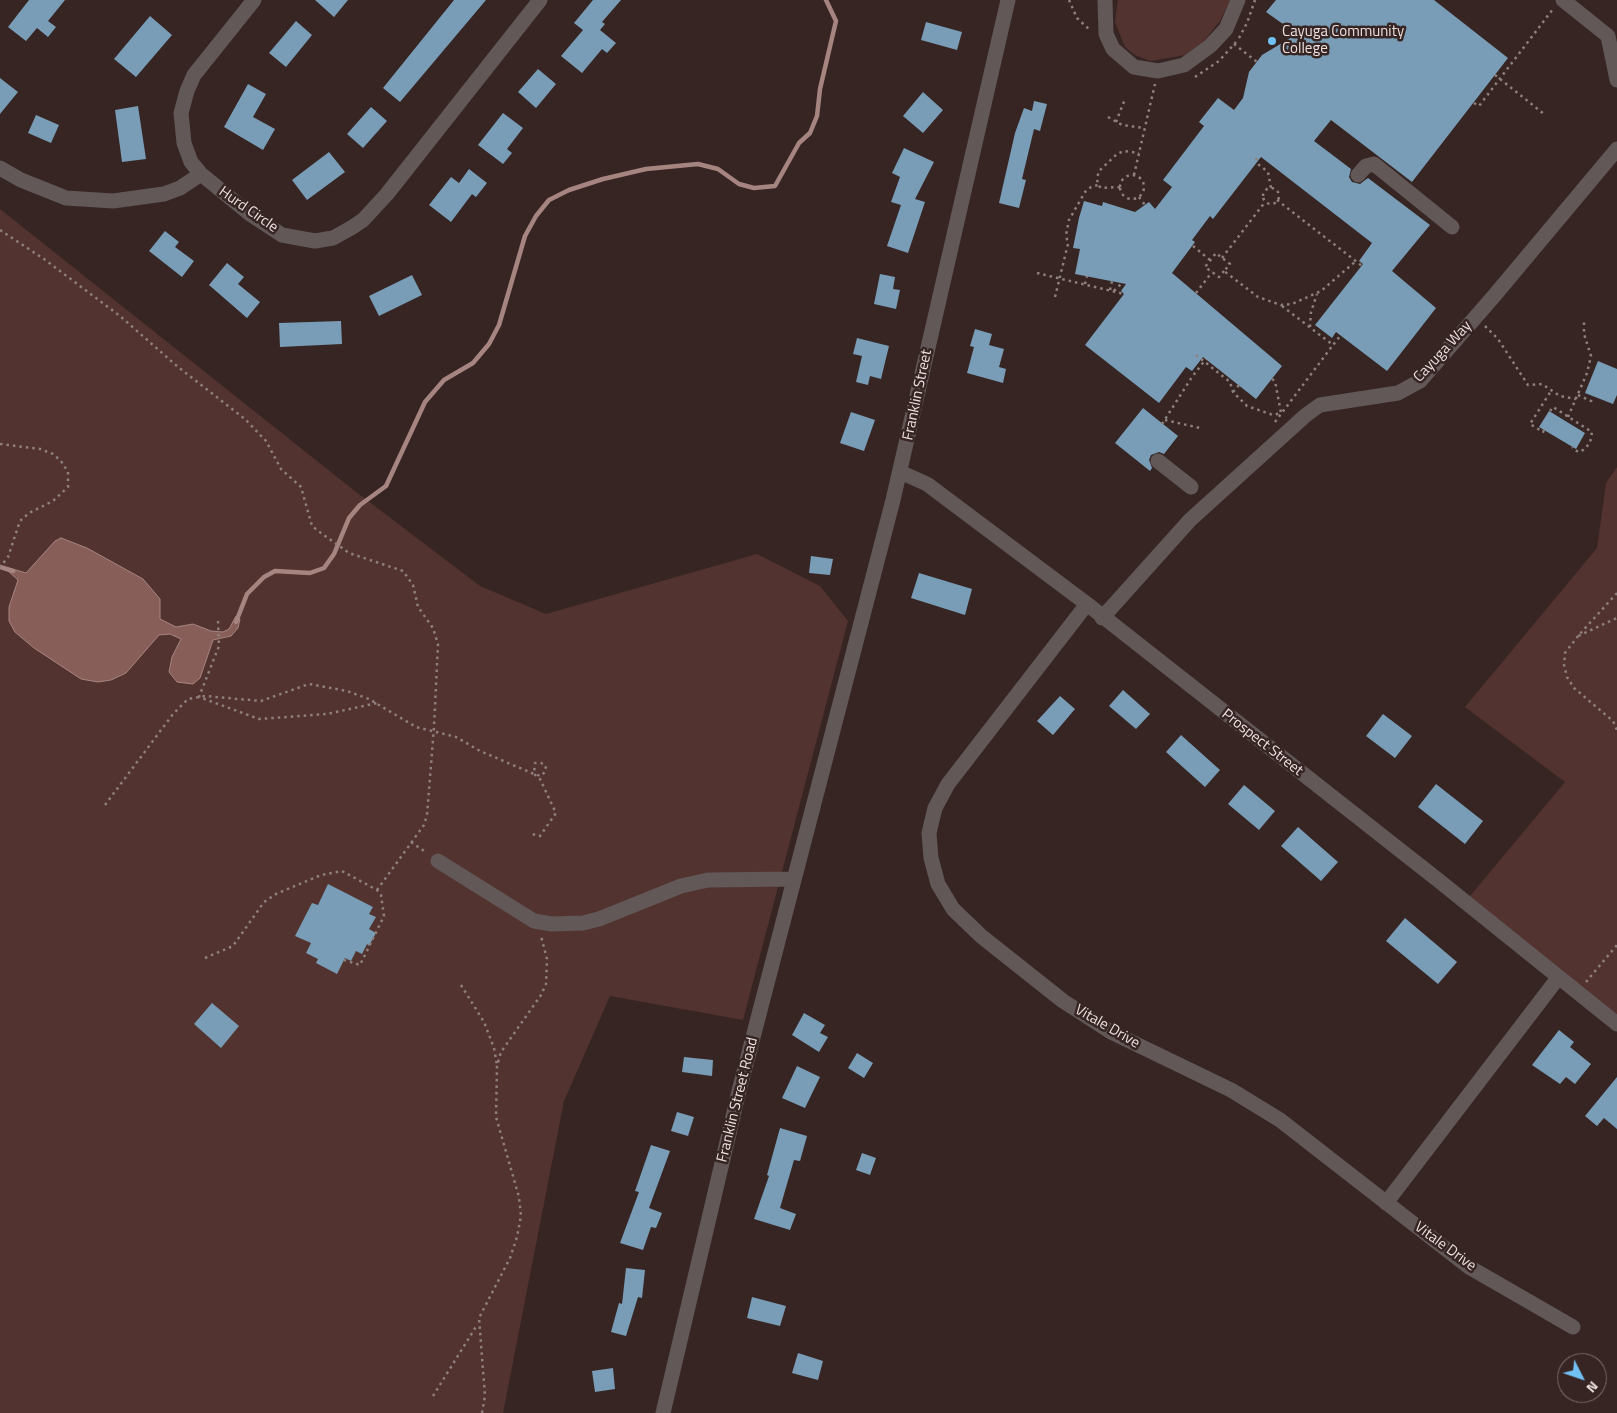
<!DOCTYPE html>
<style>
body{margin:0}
#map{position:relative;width:1617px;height:1413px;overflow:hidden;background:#362523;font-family:"Titillium Web",sans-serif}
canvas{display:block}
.north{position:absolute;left:1557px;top:1353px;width:50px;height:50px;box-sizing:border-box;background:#362523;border:1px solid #7f706e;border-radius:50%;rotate:131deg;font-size:14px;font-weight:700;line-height:20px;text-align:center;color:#ece0df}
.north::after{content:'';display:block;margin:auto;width:18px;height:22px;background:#71c1f5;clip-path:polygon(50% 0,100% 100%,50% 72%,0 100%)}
</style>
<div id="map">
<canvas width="1617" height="1413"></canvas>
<div class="north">N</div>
</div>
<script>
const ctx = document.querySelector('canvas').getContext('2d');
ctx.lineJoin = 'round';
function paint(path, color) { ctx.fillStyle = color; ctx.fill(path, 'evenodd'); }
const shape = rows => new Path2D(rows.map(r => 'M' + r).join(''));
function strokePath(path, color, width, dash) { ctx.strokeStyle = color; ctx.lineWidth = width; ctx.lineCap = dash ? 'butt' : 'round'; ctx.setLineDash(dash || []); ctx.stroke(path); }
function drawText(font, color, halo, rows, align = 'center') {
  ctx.font = font + ' "Titillium Web",sans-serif'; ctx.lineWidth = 5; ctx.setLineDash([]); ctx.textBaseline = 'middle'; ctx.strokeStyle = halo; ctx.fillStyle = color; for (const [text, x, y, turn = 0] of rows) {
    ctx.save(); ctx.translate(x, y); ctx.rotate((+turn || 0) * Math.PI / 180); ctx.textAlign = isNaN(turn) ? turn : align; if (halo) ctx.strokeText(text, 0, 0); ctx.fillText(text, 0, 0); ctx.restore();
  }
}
paint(shape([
 [1118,0,1230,0,1220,21,1203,42,1185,55,1150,61,1135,55,1125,47,1115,22],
 [0,209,351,488,480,586,546,614,757,554,820,586,848,621,743,1020,610,996,564,1101,503,1413,0,1413],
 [1617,467,1617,1024,1465,902,1565,782,1465,707,1597,548,1606,483]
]), '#53332f');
const water = shape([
 [61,538,87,548,143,579,160,599,160,619,176,627,193,624,211,631,223,632,229,629,236,616,240,619,238,628,231,636,213,640,200,678,193,684,177,682,169,672,172,657,181,639,170,634,159,635,126,673,111,680,98,682,81,679,34,648,15,632,9,621,9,607,18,580,7,570,9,568,26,573,55,541,61,538]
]);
paint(water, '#885e59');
strokePath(water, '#a68581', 1);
strokePath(shape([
 [0,567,13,571],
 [236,622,247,594,264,577,275,571,310,573,324,568,334,554,349,518,360,505,386,486,425,402,444,380,473,363,489,344,499,325,525,236,536,216,549,200,569,190,603,179,646,169,698,164,718,169,739,184,754,188,775,186,799,143,810,133,817,116,820,89,836,21,826,0]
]), '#a68581', 4.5);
paint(shape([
 [29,0,65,0,48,21,56,27,48,37,37,28,26,41,8,27],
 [315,0,348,0,334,17],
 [454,0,486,0,400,102,383,88],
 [593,0,621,0,602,22,605,24,600,30,616,43,607,53,602,49,582,73,561,56,583,30,574,23],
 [1276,0,1434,0,1508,58,1412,182,1331,120,1314,141,1351,169,1349,177,1352,182,1360,184,1368,178,1430,225,1392,271,1436,308,1387,371,1336,332,1332,338,1315,325,1363,264,1359,261,1372,243,1261,157,1213,219,1210,216,1192,240,1195,242,1172,273,1282,366,1256,399,1203,357,1192,371,1186,367,1159,403,1085,345,1124,294,1121,291,1126,284,1075,274,1080,249,1073,248,1079,218,1084,201,1102,206,1103,202,1135,212,1149,202,1155,209,1172,187,1163,180,1204,126,1199,122,1218,98,1234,110,1243,98,1249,72,1262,55,1297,34,1266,12],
 [150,16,172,35,136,77,114,59],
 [296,21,312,35,286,67,269,53],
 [926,22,962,32,957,50,921,40],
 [538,69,556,84,536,108,518,92],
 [0,78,18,92,0,114],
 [248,84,266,94,253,117,275,129,263,150,224,127],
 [923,92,943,110,923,133,903,116],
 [1034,101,1047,104,1040,131,1034,129,1022,179,1026,180,1019,208,999,203,1015,133,1024,108,1032,111],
 [138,106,146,159,122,162,115,110],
 [371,107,387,121,363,148,347,134],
 [503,113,523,128,507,149,512,153,503,164,478,145],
 [36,115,59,125,51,143,28,133],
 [904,148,934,162,915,199,925,202,908,253,887,246,901,205,891,202,900,177,892,173],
 [329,152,345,172,307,200,292,180],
 [469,169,487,183,476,197,472,194,451,222,429,205,451,177,459,183],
 [165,231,179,242,175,247,194,261,182,277,149,251],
 [227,263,244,277,238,284,260,302,247,318,209,285],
 [880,274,895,277,893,289,900,290,896,309,874,304],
 [412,275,422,295,379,316,369,296],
 [341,321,342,344,280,347,279,323],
 [975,329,992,334,989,345,1004,349,999,367,1006,369,1003,383,967,373,974,347,970,346],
 [857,338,889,346,881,379,870,376,868,385,856,382,862,356,853,354],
 [1598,361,1617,369,1617,395,1613,404,1585,393],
 [1143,408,1178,436,1164,454,1159,452,1151,455,1149,460,1152,468,1150,471,1115,443],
 [1549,411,1585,433,1576,449,1539,427],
 [851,412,875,420,864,451,840,443],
 [811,556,833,559,830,575,809,573],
 [919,573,972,589,965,615,911,598],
 [1123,690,1150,714,1136,729,1109,706],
 [1060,696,1075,709,1053,735,1037,721],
 [1383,714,1412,736,1395,758,1366,736],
 [1181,735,1220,770,1205,787,1166,752],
 [1436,784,1483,821,1465,844,1418,807],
 [1244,785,1275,811,1259,830,1228,804],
 [1298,827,1338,862,1321,881,1281,846],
 [328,884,373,907,369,914,376,917,369,929,376,933,369,946,367,944,362,954,356,951,351,961,345,958,337,974,316,963,318,959,306,953,311,943,295,936,312,903,318,905],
 [1405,918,1457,962,1438,984,1386,941],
 [212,1003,239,1026,221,1048,194,1024],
 [804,1013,825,1025,820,1033,828,1037,819,1052,792,1035],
 [1559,1030,1574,1042,1570,1047,1591,1064,1575,1084,1566,1077,1560,1084,1532,1065],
 [857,1053,873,1063,864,1078,848,1068],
 [684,1057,713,1060,712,1076,682,1072],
 [797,1066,820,1077,805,1108,782,1098],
 [1617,1077,1617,1129,1604,1118,1597,1126,1585,1116],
 [677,1112,694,1117,688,1136,671,1131],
 [780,1128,807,1136,800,1161,794,1160,780,1208,796,1214,790,1230,754,1219,769,1176,767,1175],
 [651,1145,670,1151,649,1208,662,1213,656,1228,651,1227,643,1250,620,1243,639,1192,635,1191],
 [862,1153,876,1158,870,1175,856,1170],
 [626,1268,645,1270,642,1298,638,1297,626,1336,611,1332,619,1303,622,1304],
 [752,1297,786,1306,780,1326,747,1318],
 [798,1353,823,1361,818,1380,792,1373],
 [613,1368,615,1389,595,1392,592,1371]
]), '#799db7');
strokePath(shape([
 [1069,0,1077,18,1091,31],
 [1239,38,1247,23,1255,0],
 [1234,44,1257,62],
 [1495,75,1544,114],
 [1195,77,1219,61,1236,42],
 [1474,103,1479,106,1553,9],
 [1108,117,1122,125,1144,128],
 [1116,122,1125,99],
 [1256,158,1259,165,1268,172,1271,188],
 [1134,175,1155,84],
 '1120 187a12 12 0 1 1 24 0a12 12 0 1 1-24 0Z',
 [1120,187,1101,188,1098,185,1097,178,1099,171,1117,154,1124,151,1139,153],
 '1263 196a8 8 0 1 1 16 0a8 8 0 1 1-16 0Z',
 [1139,197,1145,205],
 [1277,200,1362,266],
 [0,230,44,259,120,316,178,367,245,419,266,441,281,469,301,487,312,526,321,533,349,553,403,571,413,585,418,607,433,628,438,644,434,727,427,815,424,825,377,890],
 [1193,246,1210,260],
 [1222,258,1265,202],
 [1224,271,1219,277,1205,267,1216,253,1230,264,1224,271,1258,297,1281,305,1292,304,1321,291,1356,261],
 [1037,273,1124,294],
 [1085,284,1087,276],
 [1110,290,1112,281],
 [1114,291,1122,283],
 [1196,293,1212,272],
 [1055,297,1068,244,1066,235,1069,220,1085,192,1091,187,1098,185],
 [1282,306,1333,345,1341,335],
 [1485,326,1498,339,1528,385,1542,384,1560,396,1576,399],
 [1310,327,1311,312,1317,294],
 [1196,355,1230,382,1233,392,1247,406,1273,415,1281,413,1275,381,1272,379],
 [1233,392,1239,385],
 [1578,395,1591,401,1593,396],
 [1550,411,1553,407,1592,432,1590,443,1583,450,1578,452,1572,447],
 [1568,417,1587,373,1591,356,1584,334,1584,319],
 [1165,420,1200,428],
 [1275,422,1333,345],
 [1162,424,1192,377,1206,359],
 [1544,430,1543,432,1530,424,1551,391],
 [0,444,40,449,53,454,61,461,68,472,68,487,53,501,29,513,20,521,8,557,0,567],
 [1617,593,1578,636,1617,618],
 [218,621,219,646,199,697,259,719,327,714,377,703],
 [1578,636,1565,653,1564,665,1567,677,1574,688,1613,721,1617,730],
 [105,805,173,714,188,699,205,696,261,701,309,684,347,691,369,699,416,727,456,737,480,751,534,774,541,776,545,772,546,766,541,763,535,763,534,774,540,779,556,813,540,836,532,834],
 [411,842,427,853],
 [205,958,233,946,264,902,276,894,321,875,342,871,377,890,381,895,384,916,360,965,344,960],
 [1586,982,1617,945],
 [461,985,484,1022,494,1048,497,1065],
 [433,1396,477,1325],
 [482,1413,485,1396,479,1318,510,1258,517,1237,521,1216,519,1197,496,1117,497,1066,501,1052,541,995,546,984,547,959,541,936]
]), '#8e807e', 2.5, [2.5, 4]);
strokePath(shape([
 [254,0,194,75,187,91,181,113,184,143,191,162,201,174,250,214,282,235,315,241,333,238,351,228,363,220,387,194,540,0],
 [1105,0,1106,34,1113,49,1134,67,1158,71,1184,65,1210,46,1226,29,1238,0],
 [1563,0,1608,36,1617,80],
 [0,168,21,180,66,198,113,201,164,194,180,188,201,174],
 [1358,175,1366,166,1374,164,1452,227],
 [1158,461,1191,487],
 [900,472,927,484,1087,604,1438,880,1617,1024],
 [1087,604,948,784,935,808,929,833,931,858,938,884,953,909,981,936,1063,1001,1111,1032,1231,1090,1280,1120,1469,1267,1573,1327],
 [1102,618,1190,520,1306,415,1320,405,1398,393,1420,381,1494,296,1617,149],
 [438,861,534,921,552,924,583,923,599,919,681,886,708,880,794,879],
 [1386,1203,1558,978],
 [663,1413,739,1091,893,500,1008,0]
]), '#615857', 15);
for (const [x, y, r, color] of [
 [1272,41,5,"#71c1f5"]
]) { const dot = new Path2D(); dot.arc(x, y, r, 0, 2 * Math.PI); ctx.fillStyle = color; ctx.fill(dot); strokePath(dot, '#362523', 2); }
drawText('15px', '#ece0df', '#362523', [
 ["Cayuga Community",1282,32],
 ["College",1282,49]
], 'left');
drawText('15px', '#ece0df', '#362523', [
 ["Hurd Circle",248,210,35],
 ["Cayuga Way",1443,352,-47],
 ["Franklin Street",918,395,-78],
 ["Prospect Street",1262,743,38],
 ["Vitale Drive",1107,1027,30],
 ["Franklin Street Road",738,1100,-76],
 ["Vitale Drive",1445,1247,36]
]);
</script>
